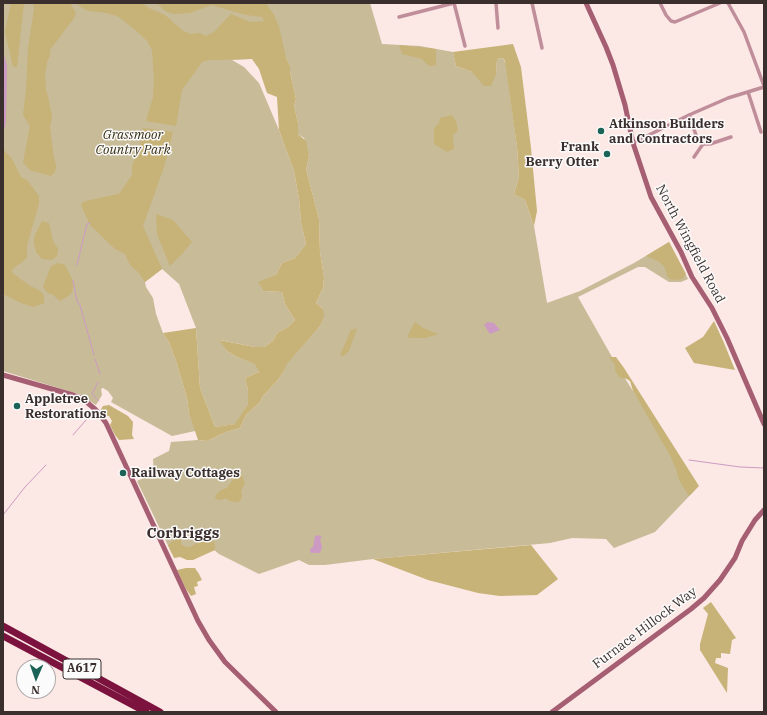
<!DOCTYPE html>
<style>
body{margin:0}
#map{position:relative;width:767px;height:715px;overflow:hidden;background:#fce8e4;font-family:"IBM Plex Serif",serif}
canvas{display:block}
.frame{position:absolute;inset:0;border:4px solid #3b2f2d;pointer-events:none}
.north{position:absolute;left:16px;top:659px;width:40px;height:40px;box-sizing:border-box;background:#fbfbfb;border:1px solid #aea9a9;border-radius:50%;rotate:182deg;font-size:11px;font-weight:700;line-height:16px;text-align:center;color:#3b2f2d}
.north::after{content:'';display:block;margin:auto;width:14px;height:18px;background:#1b6357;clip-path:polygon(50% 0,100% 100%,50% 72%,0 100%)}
</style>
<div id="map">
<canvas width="767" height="715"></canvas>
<div class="frame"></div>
<div class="north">N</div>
</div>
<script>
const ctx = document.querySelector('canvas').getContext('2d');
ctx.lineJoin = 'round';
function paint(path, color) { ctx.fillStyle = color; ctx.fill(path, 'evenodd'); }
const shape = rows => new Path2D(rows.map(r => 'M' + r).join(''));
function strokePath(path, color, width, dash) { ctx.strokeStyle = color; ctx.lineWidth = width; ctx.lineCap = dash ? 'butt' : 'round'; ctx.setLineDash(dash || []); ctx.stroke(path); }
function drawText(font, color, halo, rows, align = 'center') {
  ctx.font = font + ' "IBM Plex Serif",serif'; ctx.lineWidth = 3; ctx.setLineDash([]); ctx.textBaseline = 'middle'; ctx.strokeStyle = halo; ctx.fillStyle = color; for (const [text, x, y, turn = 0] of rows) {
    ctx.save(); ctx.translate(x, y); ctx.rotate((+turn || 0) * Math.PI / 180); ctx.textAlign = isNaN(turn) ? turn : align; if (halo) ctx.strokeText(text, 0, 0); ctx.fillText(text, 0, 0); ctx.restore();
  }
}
paint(shape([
 [3,3,370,3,382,44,420,46,453,52,456,66,472,72,496,75,497,59,503,58,506,64,517,147,519,177,514,194,525,200,534,226,547,303,580,291,634,263,669,242,688,279,681,282,669,282,645,267,638,267,578,297,616,364,695,490,655,532,614,548,606,539,572,538,550,543,373,559,325,565,309,565,299,560,259,574,219,554,207,544,172,554,137,481,154,473,153,459,169,451,171,442,198,440,207,441,226,432,240,428,246,415,260,402,263,396,277,381,284,371,285,365,320,326,323,309,316,303,317,301,323,288,324,278,320,252,319,219,306,169,309,157,304,138,298,134,298,123,294,106,296,99,290,72,290,66,286,57,232,60,244,67,259,83,279,130,294,171,299,199,301,222,306,244,295,258,282,263,276,275,264,291,282,292,285,304,295,320,288,327,277,333,273,341,264,347,255,347,220,340,227,351,237,357,256,364,259,372,245,378,248,390,248,404,236,424,215,427,200,388,196,328,179,284,162,269,145,282,146,287,153,298,156,314,163,333,169,342,176,361,187,398,189,413,195,426,195,431,172,436,111,402,113,398,108,391,103,388,101,389,102,395,96,405,81,395,3,371]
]), '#c8bb97');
paint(shape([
 [11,3,24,3,17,67,13,67,5,31],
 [33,3,70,3,76,13,74,18,50,50,50,56,47,62,45,75,46,91,48,96,52,117,50,127,53,152,56,166,55,172,51,176,30,170,23,162,30,126,23,115,26,89,28,48,34,9],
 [76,3,142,3,149,8,165,15,183,31,191,34,200,33,206,36,214,32,231,14,250,22,264,21,262,17,246,15,211,5,190,13,173,14,165,11,157,3,266,3,274,15,279,27,286,57,290,66,290,72,296,99,294,106,298,123,298,134,306,141,309,157,306,169,319,219,320,252,324,278,323,288,316,303,323,309,324,316,320,326,286,365,284,371,277,381,263,396,260,402,246,415,240,428,226,432,207,441,198,440,189,413,187,398,176,361,169,342,163,333,196,328,200,388,215,427,235,424,248,404,248,390,245,378,259,372,255,364,237,357,227,351,219,340,255,347,264,347,273,341,277,333,288,327,295,320,285,304,282,292,264,291,258,282,276,275,282,263,295,258,306,244,301,222,299,199,294,171,279,130,277,97,267,93,259,69,252,59,210,60,202,62,182,90,176,126,146,121,153,97,154,80,152,50,147,41,139,33,119,17,107,13,89,11,82,8],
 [513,44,521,67,531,148,537,211,534,226,525,200,514,194,519,177,517,147,505,61,503,58,497,59,496,75,491,86,484,86,472,72,456,66,453,52],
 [399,45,436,49,436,65,429,66,422,59,402,54],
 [452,115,456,121,458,130,453,135,454,149,447,152,434,144,434,128,439,123,440,118],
 [143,128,173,132,164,167,143,226,162,269,145,282,138,272,130,265,125,254,115,249,90,225,81,205,83,202,90,200,119,194,132,175,132,166,140,145],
 [3,149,12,159,21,177,27,180,39,196,39,204,27,245,27,258,14,268,11,272,30,286,39,290,44,295,44,303,33,307,21,303,3,294],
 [156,214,173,220,192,242,181,255,170,266,157,234],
 [42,221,49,223,53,241,58,249,57,256,52,260,42,259,36,252,34,243,34,237],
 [669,242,686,274,682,279,674,280,668,278,664,266,658,261,646,256],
 [58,263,65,265,72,279,73,287,72,292,70,295,60,301,52,294,48,293,43,287,51,266],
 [714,321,724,343,735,370,694,363,685,348,703,337],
 [415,322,423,328,438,334,425,338,409,338,408,335],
 [357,328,349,351,343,356,340,355,351,330],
 [609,357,616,357,624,368,692,475,699,486,689,496,679,480,676,469,671,457,633,391,630,381,627,379,619,377,615,370,615,365],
 [109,405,128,416,133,422,132,435,134,439,119,440,115,435,110,425,112,421,109,416,104,416,100,411,103,406],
 [239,474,242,476,245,483,241,491,242,498,238,502,230,501,226,498,221,500,216,499,215,496,221,490,227,488,236,475],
 [178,536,181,538,181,544,185,547,190,547,203,540,210,540,215,543,215,550,193,560,187,560,180,557,174,558,168,545,173,541],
 [531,545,558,579,537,595,500,596,478,593,428,580,373,559],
 [186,568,195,568,199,574,202,580,197,582,198,586,194,587,196,594,191,596,186,589,177,570],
 [711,602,736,638,732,640,730,654,721,653,721,658,716,658,715,663,728,668,727,693,700,650,700,644,708,614,703,608]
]), '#c7b277');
paint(shape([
 [3,51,7,65,7,74,6,120,5,128,3,128],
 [488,322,494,323,500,330,490,334,484,325],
 [318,535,322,537,320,540,322,546,321,551,319,553,312,553,310,552,310,549,313,547,315,536]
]), '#cc9ac3');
strokePath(shape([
 [77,265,87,224,90,223],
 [73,280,77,301,80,305,94,355],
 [95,359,100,374],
 [98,382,92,394,99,401],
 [73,435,93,412],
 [689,460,740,467,764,468],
 [3,515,25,487,46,465]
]), '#cc9ac3', 1);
strokePath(shape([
 [454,3,465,46],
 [496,3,498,28],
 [532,3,542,48],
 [660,3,666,15,671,21,675,22,720,3],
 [728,3,744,32,764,86],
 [399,17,454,3],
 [748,92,761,132],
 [689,115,697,138,703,144,710,144,731,137],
 [633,143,689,115,728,98,764,87],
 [694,157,703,144]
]), '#c08d9a', 3.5);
strokePath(shape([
 [586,3,606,47,613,65,625,105,633,143,651,197,681,252,692,277,712,308,727,338,764,424],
 [3,375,73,395,83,399,96,410,106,423,198,621,209,640,225,662,276,712],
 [552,712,691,609,704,598,720,580,735,558,742,541,755,520,764,510]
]), '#a55e72', 5);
strokePath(shape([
 [3,626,160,712],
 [3,636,146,712]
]), '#7c133f', 7);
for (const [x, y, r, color] of [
 [601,131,4,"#1b6357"],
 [607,154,4,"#1b6357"],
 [17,406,4,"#1b6357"],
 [123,473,4,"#1b6357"]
]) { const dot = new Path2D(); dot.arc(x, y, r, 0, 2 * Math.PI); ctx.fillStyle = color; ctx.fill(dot); strokePath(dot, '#fbfbfb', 1.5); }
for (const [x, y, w] of [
 [82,669,38]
]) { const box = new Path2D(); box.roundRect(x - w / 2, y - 10, w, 20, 3); ctx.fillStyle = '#fbfbfb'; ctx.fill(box); strokePath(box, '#3b2f2d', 1); }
drawText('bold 12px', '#3b2f2d', null, [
 ["A617",82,669]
]);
drawText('bold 13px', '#3b2f2d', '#fbfbfb', [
 ["Atkinson Builders",609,124],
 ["and Contractors",609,139],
 ["Frank",599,147,"right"],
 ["Berry Otter",599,162,"right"],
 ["Appletree",25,399],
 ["Restorations",25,414],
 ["Railway Cottages",131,473]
], 'left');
drawText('italic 13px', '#372e13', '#fbfbfb', [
 ["Grassmoor",133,135],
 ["Country Park",133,150]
]);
drawText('13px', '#3b2f2d', '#fbfbfb', [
 ["North Wingfield Road",690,244,62],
 ["Furnace Hillock Way",645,628,-37]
]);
drawText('bold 15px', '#3b2f2d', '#fbfbfb', [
 ["Corbriggs",183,534]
]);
</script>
